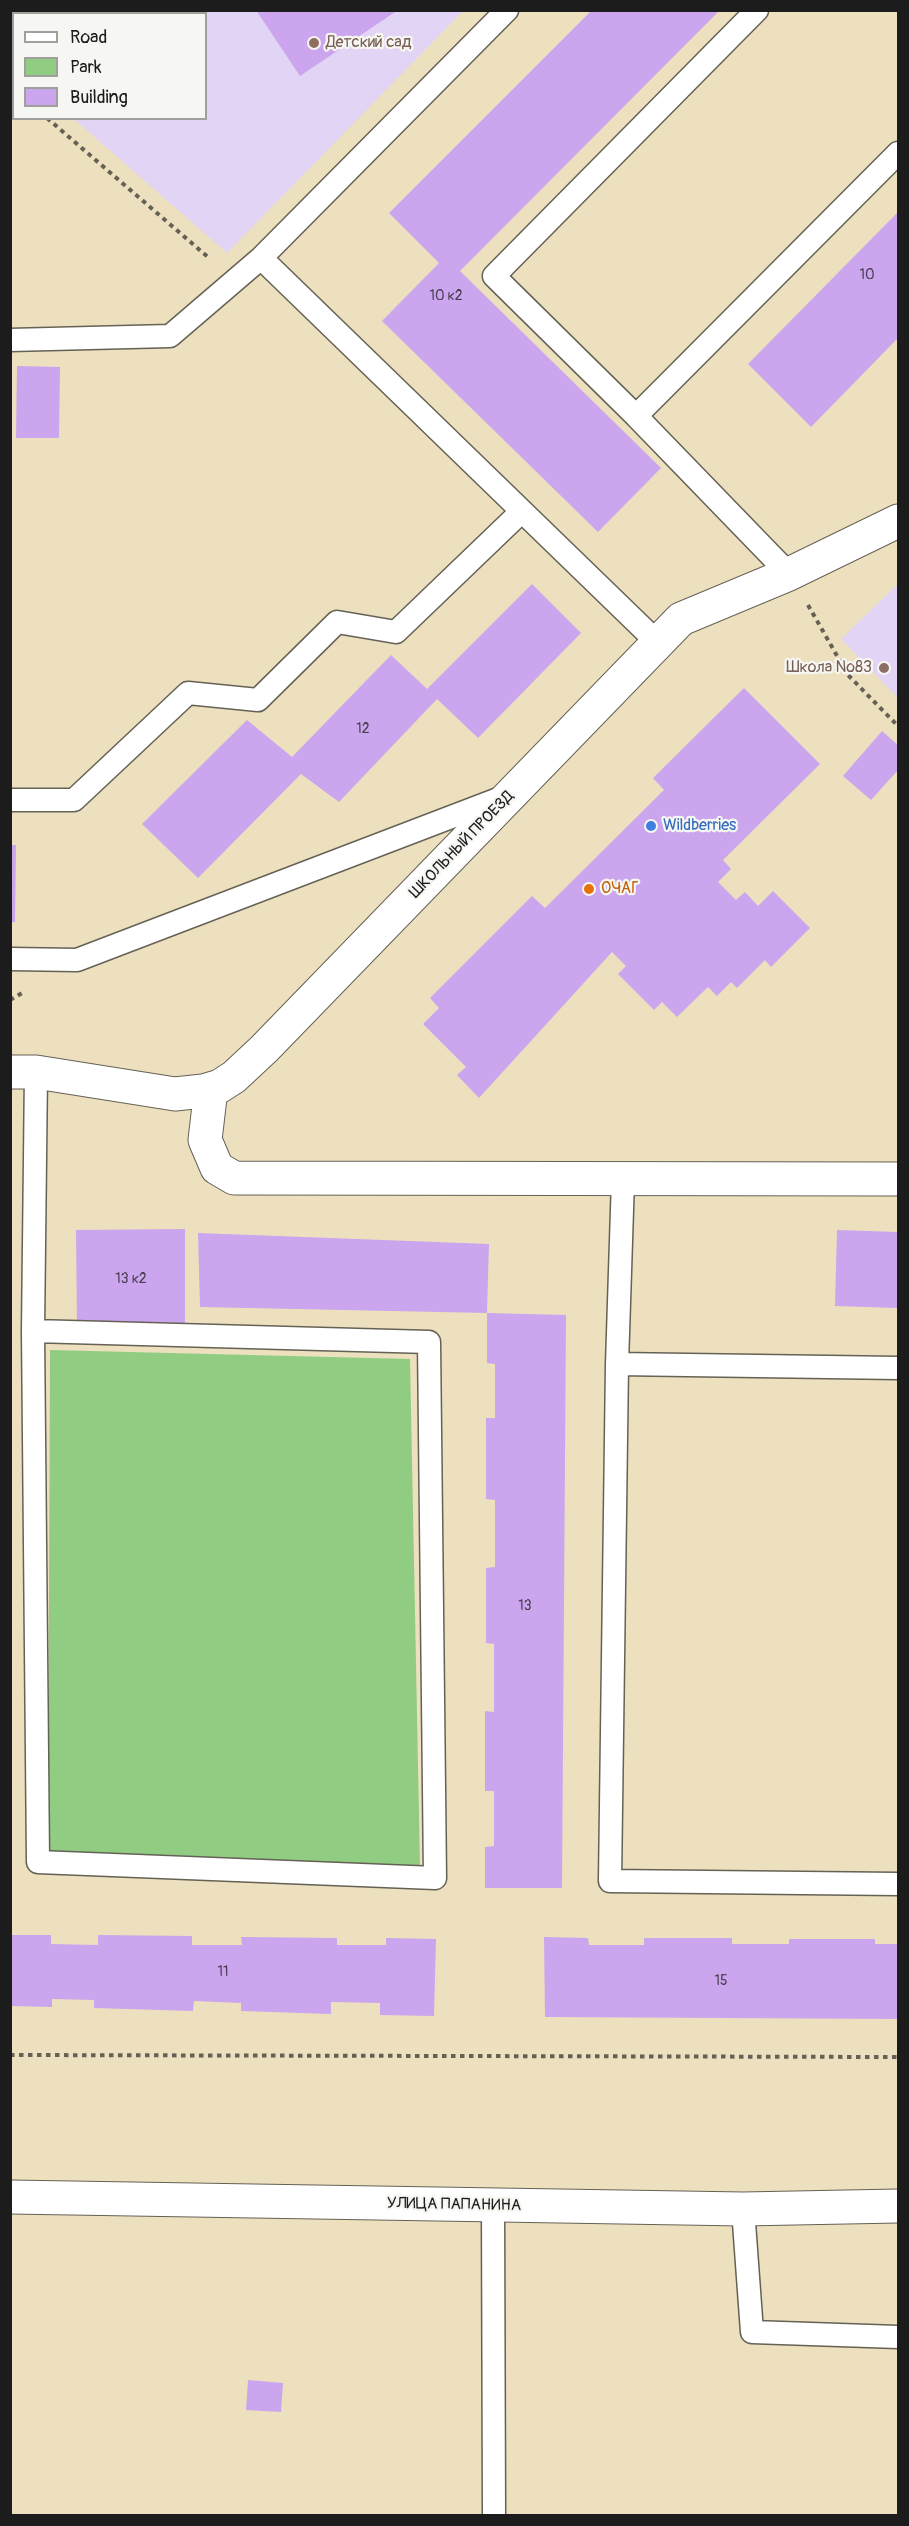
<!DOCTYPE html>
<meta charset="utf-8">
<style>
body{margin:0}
#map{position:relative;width:909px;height:2526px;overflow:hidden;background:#ede0bf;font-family:Pangolin,sans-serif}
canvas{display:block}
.frame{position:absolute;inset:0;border:12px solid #1c1c1c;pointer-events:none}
.legend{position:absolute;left:12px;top:12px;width:195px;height:108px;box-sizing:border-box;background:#f6f6f2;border:2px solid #9f9f9c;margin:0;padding:8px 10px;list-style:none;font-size:18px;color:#1c1c1c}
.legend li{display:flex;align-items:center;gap:12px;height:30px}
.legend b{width:30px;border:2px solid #9f9f9c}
</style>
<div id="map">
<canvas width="909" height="2526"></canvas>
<div class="frame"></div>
<ul class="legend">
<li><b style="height:8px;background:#fff"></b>Road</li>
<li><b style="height:16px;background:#90cd83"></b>Park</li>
<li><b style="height:16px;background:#cba5ed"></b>Building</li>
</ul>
</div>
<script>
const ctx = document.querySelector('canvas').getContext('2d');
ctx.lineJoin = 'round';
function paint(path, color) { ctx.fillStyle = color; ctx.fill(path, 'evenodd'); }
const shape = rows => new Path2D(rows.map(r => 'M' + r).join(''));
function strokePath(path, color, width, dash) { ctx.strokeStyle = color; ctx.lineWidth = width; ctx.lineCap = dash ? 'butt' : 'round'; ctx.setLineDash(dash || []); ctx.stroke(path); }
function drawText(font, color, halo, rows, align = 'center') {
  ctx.font = font + ' Pangolin,sans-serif'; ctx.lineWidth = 4.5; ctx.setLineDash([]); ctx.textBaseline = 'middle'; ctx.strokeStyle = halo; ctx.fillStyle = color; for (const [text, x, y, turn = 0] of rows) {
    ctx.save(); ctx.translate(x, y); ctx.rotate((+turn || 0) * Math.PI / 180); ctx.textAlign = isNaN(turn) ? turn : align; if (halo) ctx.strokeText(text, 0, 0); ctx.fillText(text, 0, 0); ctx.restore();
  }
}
paint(shape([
 [17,11,463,11,227,253,74,119,206,118,206,14,17,14],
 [898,584,898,698,841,639]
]), '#e1d4f4');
paint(shape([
 [50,1350,410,1359,420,1866,48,1852]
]), '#90cd83');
paint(shape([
 [256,10,398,10,300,76],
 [592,10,720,10,460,271,661,468,598,532,382,321,439,263,389,213],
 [898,212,898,338,811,427,748,364],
 [17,366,60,367,59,438,16,438],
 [532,584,581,633,478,738,437,699,339,802,301,774,198,878,142,824,247,720,292,757,391,655,427,689],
 [744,688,820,764,723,860,731,869,718,882,736,900,745,892,758,906,773,891,810,928,771,967,765,960,737,988,731,982,717,996,708,987,677,1017,662,1002,654,1010,618,974,626,966,612,952,479,1098,457,1075,466,1067,423,1024,439,1008,430,998,532,896,545,908,664,790,653,778],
 [882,731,898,745,898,770,871,800,843,776],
 [10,845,16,845,15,922,10,922],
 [185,1229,185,1328,77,1328,76,1230],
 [837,1230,898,1232,898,1308,835,1306],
 [198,1233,489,1244,487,1313,200,1307],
 [487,1313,566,1315,562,1888,485,1888,485,1847,494,1846,494,1791,485,1791,485,1711,494,1712,494,1644,486,1643,486,1568,495,1567,495,1500,486,1499,486,1418,495,1418,495,1364,487,1363],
 [10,1935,51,1935,51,1944,98,1945,98,1935,192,1936,192,1945,242,1945,241,1937,337,1938,337,1945,386,1945,386,1938,436,1939,434,2016,380,2015,380,2003,331,2002,331,2014,241,2011,241,2003,194,2001,193,2011,94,2008,94,2000,52,1999,52,2007,10,2006],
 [544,1937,588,1938,589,1945,644,1945,644,1938,732,1938,732,1944,789,1944,789,1939,875,1939,875,1944,898,1944,898,2019,545,2017],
 [248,2380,283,2383,281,2412,246,2410]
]), '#cba5ed');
const service = shape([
 [507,10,261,258,659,644],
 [757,10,494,276,636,416,898,153],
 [10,340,170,336,261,258],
 [636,416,789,574],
 [10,800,74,800,188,693,258,700,337,622,396,632,522,511],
 [10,959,77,960,501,798],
 [623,1179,617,1364,610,1881,898,1884],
 [33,1331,429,1342,435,1878,38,1862,33,1331,36,1072],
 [617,1364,898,1368],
 [493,2206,494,2516],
 [743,2209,752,2332,898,2337]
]);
const minor = shape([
 [10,1072,36,1072,175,1094,203,1091,220,1086,234,1077,264,1049,681,619,789,574,898,521],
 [211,1089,205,1140,217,1168,234,1178,898,1179],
 [10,2197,743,2209,898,2206]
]);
strokePath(service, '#656155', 25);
strokePath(minor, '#656155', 35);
strokePath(shape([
 [10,87,14,89],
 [47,118,209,258],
 [808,605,848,675,898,726],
 [10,1000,22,993],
 [10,2055,898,2057]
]), '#656155', 4, [4.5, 4.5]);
strokePath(service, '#fff', 22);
strokePath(minor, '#fff', 33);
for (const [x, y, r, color] of [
 [314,43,6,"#8d6e63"],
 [884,668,6,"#8d6e63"],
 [651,826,6,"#3f7fe0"],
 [589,889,6,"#e8710a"]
]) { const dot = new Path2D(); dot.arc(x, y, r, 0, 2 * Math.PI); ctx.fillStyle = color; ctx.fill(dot); strokePath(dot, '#f6f6f2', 2); }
drawText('14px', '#483e50', null, [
 ["10",867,275],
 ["10 к2",446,296],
 ["12",363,729],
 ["13 к2",131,1279],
 ["13",525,1606],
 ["11",223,1972],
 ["15",721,1981]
]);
drawText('16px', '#785e54', '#f6f6f2', [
 ["Детский сад",326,43],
 ["Школа №83",872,668,"right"]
], 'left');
drawText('16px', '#366cbe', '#f6f6f2', [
 ["Wildberries",663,826]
], 'left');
drawText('16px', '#1c1c1c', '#f6f6f2', [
 ["ШКОЛЬНЫЙ ПРОЕЗД",462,845,-46],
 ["УЛИЦА ПАПАНИНА",454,2205,1]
]);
drawText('16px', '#c56008', '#f6f6f2', [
 ["ОЧАГ",601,889]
], 'left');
</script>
